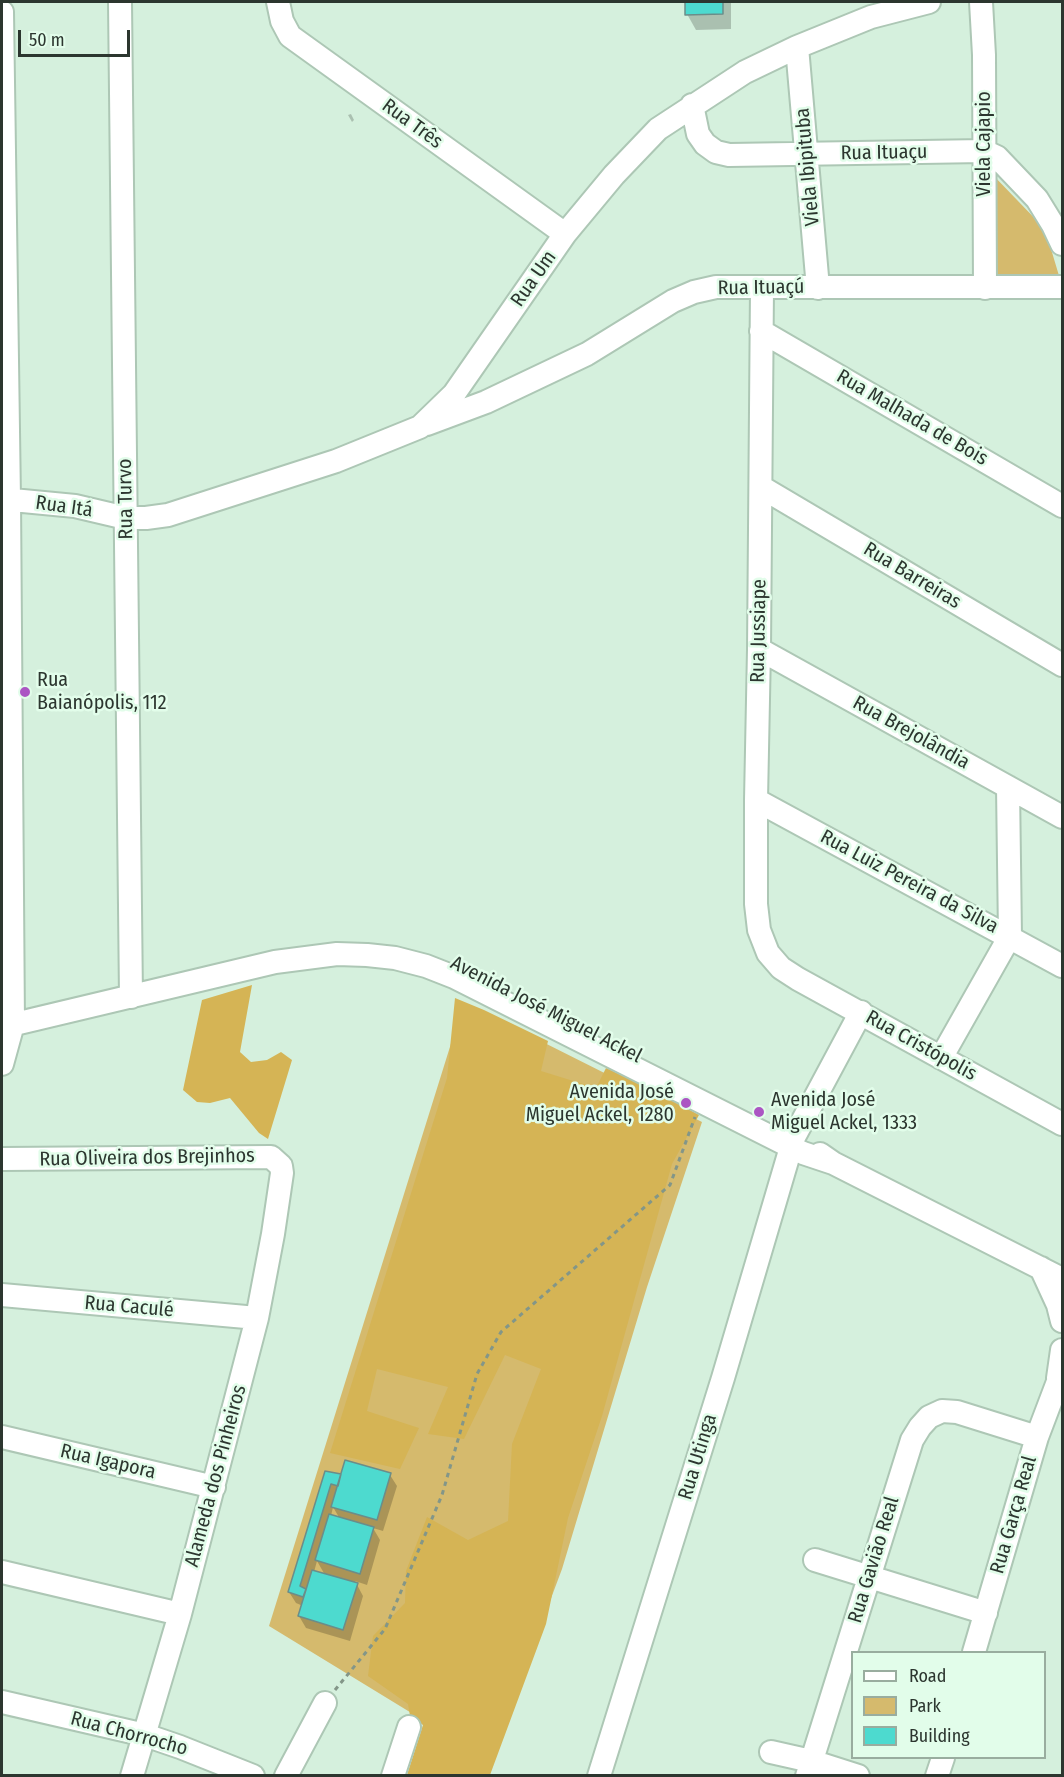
<!DOCTYPE html>
<meta charset="utf-8">
<style>
body{margin:0}
#map{position:relative;width:1064px;height:1777px;overflow:hidden;background:#d5f0dd;font-family:"Fira Sans Condensed",sans-serif}
canvas{display:block}
.frame{position:absolute;inset:0;border:3px solid #2c362f;pointer-events:none}
.legend{position:absolute;left:851px;top:1651px;width:195px;height:108px;box-sizing:border-box;background:#e2fdea;border:2px solid #99ad9f;margin:0;padding:8px 10px;list-style:none;font-size:18px;color:#2c362f}
.legend li{display:flex;align-items:center;gap:12px;height:30px}
.legend b{width:30px;border:2px solid #99ad9f}
.scale{position:absolute;left:18px;top:30px;width:112px;height:27px;box-sizing:border-box;border:3px solid #2c362f;border-top:0;padding-left:8px;font-size:18px;line-height:21px;white-space:nowrap;color:#2c362f;-webkit-text-stroke:4px #e2fdea;paint-order:stroke}
</style>
<div id="map">
<canvas width="1064" height="1777"></canvas>
<div class="frame"></div>
<ul class="legend">
<li><b style="height:8px;background:#fff"></b>Road</li>
<li><b style="height:16px;background:#d5ba6d"></b>Park</li>
<li><b style="height:16px;background:#4ddacf"></b>Building</li>
</ul>
<div class="scale">50 m</div>
</div>
<script>
const ctx = document.querySelector('canvas').getContext('2d');
ctx.lineJoin = 'round';
function paint(path, color) { ctx.fillStyle = color; ctx.fill(path, 'evenodd'); }
const shape = rows => new Path2D(rows.map(r => 'M' + r).join(''));
function strokePath(path, color, width, dash) { ctx.strokeStyle = color; ctx.lineWidth = width; ctx.lineCap = dash ? 'butt' : 'round'; ctx.setLineDash(dash || []); ctx.stroke(path); }
function drawText(font, color, halo, rows, align = 'center') {
  ctx.font = font + ' "Fira Sans Condensed",sans-serif'; ctx.lineWidth = 5; ctx.setLineDash([]); ctx.textBaseline = 'middle'; ctx.strokeStyle = halo; ctx.fillStyle = color; for (const [text, x, y, turn = 0] of rows) {
    ctx.save(); ctx.translate(x, y); ctx.rotate((+turn || 0) * Math.PI / 180); ctx.textAlign = isNaN(turn) ? turn : align; if (halo) ctx.strokeText(text, 0, 0); ctx.fillText(text, 0, 0); ctx.restore();
  }
}
paint(shape([
 [991,173,1045,229,1060,279,995,278],
 [467,1004,702,1122,647,1287,562,1569,490,1761,269,1626,459,1018]
]), '#d5ba6d');
paint(shape([
 [252,985,240,1052,251,1062,267,1060,281,1052,292,1060,268,1139,259,1133,230,1098,210,1103,197,1102,183,1090,202,1000],
 [455,998,484,1010,548,1041,541,1071,596,1088,606,1068,650,1088,699,1115,672,1164,602,1416,568,1518,546,1624,490,1775,407,1775,423,1725,410,1716,408,1704,368,1676,373,1636,405,1603,406,1571,427,1517,468,1540,508,1521,512,1444,541,1369,505,1355,464,1439,428,1434,448,1387,377,1369,367,1411,419,1428,400,1469,330,1453,447,1078]
]), '#d5b455');
paint(shape([
 [686,2,731,2,731,29,696,30,687,14],
 [351,114,354,120,352,122,348,115],
 [326,1473,342,1476,390,1475,397,1486,383,1531,373,1528,380,1540,367,1585,355,1581,363,1596,350,1641,306,1628,299,1616,303,1606,296,1603,289,1592],
 [333,1507,340,1519,331,1516],
 [317,1561,325,1575,314,1572]
]), '#0003');
const building = shape([
 [685,2,723,2,723,14,685,15,685,2],
 [345,1460,391,1473,377,1520,331,1507,345,1460],
 [325,1471,341,1474,338,1486,331,1484,300,1586,306,1589,303,1597,288,1592,325,1471],
 [329,1514,374,1527,360,1574,315,1560,329,1514],
 [312,1570,358,1583,343,1630,298,1616,312,1570]
]);
paint(building, '#4ddacf');
strokePath(building, '#6b8d89', 1.5);
const minor = shape([
 [120,2,131,997],
 [278,2,282,21,290,36,565,234],
 [981,2,984,55,985,288],
 [2,12,9,499,13,1024,2,1064],
 [797,47,818,288],
 [692,105,698,134,705,144,716,152,729,155,984,151,997,157,1037,199,1053,225,1062,244],
 [762,288,759,649,756,800,756,904,759,930,768,953,781,968,798,979,1062,1124],
 [761,331,1062,506],
 [427,424,486,402,587,354,673,301,694,292,716,287,1062,287],
 [761,487,1062,665],
 [2,499,75,506,126,518,146,518,168,515,336,461,420,427,454,394,565,234,614,175,658,129,745,72,797,47,871,17,929,2],
 [759,649,1062,817],
 [756,800,1062,966],
 [2,1027,275,962,337,954,367,955,395,958,426,966,454,977,803,1153,833,1163],
 [941,1058,1010,936,1008,787],
 [820,1154,833,1163,1062,1279],
 [2,1159,271,1157,281,1166,282,1173,273,1234,257,1318,180,1614,132,1776],
 [1041,1268,1058,1305,1062,1321],
 [2,1295,257,1318],
 [1058,1378,1062,1350],
 [2,1437,214,1487],
 [815,1560,986,1613],
 [2,1572,180,1614],
 [974,1652,1037,1437,1062,1371],
 [2,1702,145,1735,180,1747,253,1776],
 [771,1752,811,1761,858,1776],
 [286,1776,325,1703],
 [393,1776,409,1727],
 [599,1776,723,1378,794,1137,861,1012],
 [807,1776,912,1440,920,1427,929,1417,942,1411,957,1412,1037,1437],
 [937,1776,943,1758]
]);
strokePath(minor, '#adc7b5', 26);
strokePath(shape([
 [335,1690,385,1629,442,1495,477,1374,501,1332,670,1185,695,1117]
]), '#839688', 3, [4.5, 4.5]);
strokePath(minor, '#fff', 22);
for (const [x, y, r, color] of [
 [25,692,6,"#ab55c3"],
 [686,1103,6,"#ab55c3"],
 [759,1112,6,"#ab55c3"]
]) { const dot = new Path2D(); dot.arc(x, y, r, 0, 2 * Math.PI); ctx.fillStyle = color; ctx.fill(dot); strokePath(dot, '#e2fdea', 2); }
drawText('20px', '#2c362f', '#e2fdea', [
 ["Rua Três",412,124,36],
 ["Viela Cajapio",984,144,-90],
 ["Rua Ituaçu",884,153,-1],
 ["Viela Ibipituba",808,167,-95],
 ["Rua Um",534,279,-55],
 ["Rua Ituaçú",761,288,-1],
 ["Rua Malhada de Bois",912,418,30],
 ["Rua Turvo",126,499,-91],
 ["Rua Itá",64,507,8],
 ["Rua Barreiras",912,576,31],
 ["Rua Jussiape",759,631,-89],
 ["Rua Brejolândia",911,733,29],
 ["Rua Luiz Pereira da Silva",909,882,28],
 ["Avenida José Miguel Ackel",546,1010,27],
 ["Rua Cristópolis",921,1046,29],
 ["Rua Oliveira dos Brejinhos",147,1158,-1],
 ["Rua Caculé",129,1307,5],
 ["Rua Utinga",698,1457,-73],
 ["Rua Igapora",108,1462,13],
 ["Alameda dos Pinheiros",216,1476,-75],
 ["Rua Garça Real",1014,1515,-74],
 ["Rua Gavião Real",874,1560,-73],
 ["Rua Chorrocho",129,1734,15]
]);
drawText('20px', '#2c362f', '#e2fdea', [
 ["Rua",37,680],
 ["Baianópolis, 112",37,703],
 ["Avenida José",674,1092,"right"],
 ["Miguel Ackel, 1280",674,1115,"right"],
 ["Avenida José",771,1100],
 ["Miguel Ackel, 1333",771,1123]
], 'left');
</script>
